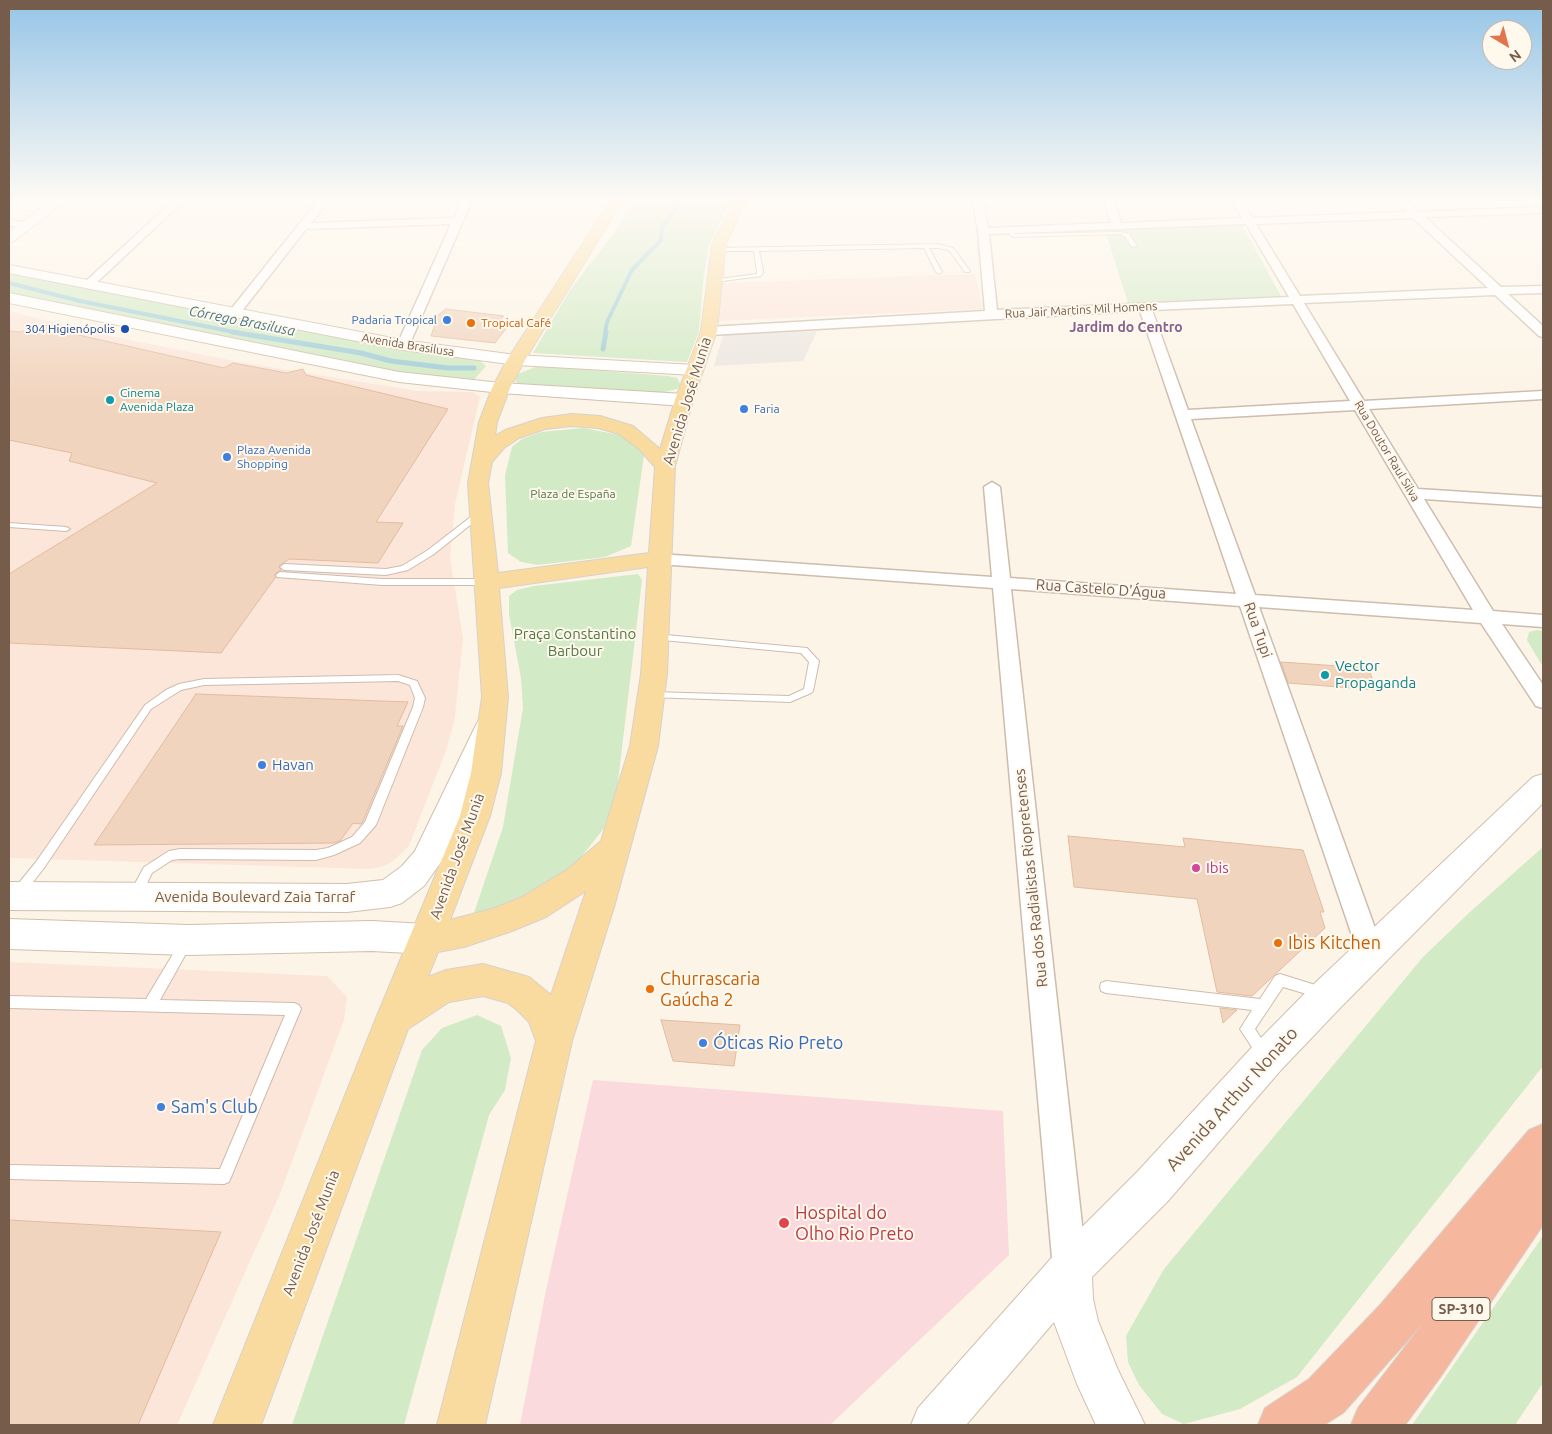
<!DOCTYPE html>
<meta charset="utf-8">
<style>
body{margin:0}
#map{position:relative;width:1552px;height:1434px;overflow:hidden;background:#fcf4e6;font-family:Ubuntu,sans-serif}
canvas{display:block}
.frame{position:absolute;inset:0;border:10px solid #755c4b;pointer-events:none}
.north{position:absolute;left:1482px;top:20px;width:50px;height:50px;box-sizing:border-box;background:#fff8ed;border:1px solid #c8baac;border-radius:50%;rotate:143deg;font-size:14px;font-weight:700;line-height:20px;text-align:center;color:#755c4b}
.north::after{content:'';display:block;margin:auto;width:18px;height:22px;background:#e3754e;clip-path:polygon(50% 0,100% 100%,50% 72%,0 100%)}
</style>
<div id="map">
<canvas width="1552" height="1434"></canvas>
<div class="frame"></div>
<div class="north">N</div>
</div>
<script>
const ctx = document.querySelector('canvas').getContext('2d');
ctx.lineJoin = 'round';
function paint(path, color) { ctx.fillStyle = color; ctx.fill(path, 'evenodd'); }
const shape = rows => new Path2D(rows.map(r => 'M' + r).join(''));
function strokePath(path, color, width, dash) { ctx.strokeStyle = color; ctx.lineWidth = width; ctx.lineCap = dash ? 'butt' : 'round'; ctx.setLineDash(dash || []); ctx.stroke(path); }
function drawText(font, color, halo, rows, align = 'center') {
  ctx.font = font + ' Ubuntu,sans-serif'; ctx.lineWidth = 4; ctx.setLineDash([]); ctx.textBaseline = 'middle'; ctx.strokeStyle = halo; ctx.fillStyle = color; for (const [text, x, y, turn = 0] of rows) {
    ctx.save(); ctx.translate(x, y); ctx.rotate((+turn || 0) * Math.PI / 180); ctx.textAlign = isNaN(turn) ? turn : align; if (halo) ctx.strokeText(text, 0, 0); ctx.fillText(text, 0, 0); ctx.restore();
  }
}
paint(shape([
 [975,274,983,309,719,321,723,283],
 [9,311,96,333,244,363,418,391,473,392,480,397,455,504,450,558,463,638,455,717,447,748,409,846,392,862,381,867,368,869,9,858],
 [9,962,327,976,347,997,344,1020,280,1194,177,1425,9,1425]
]), '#fce6da');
paint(shape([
 [817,331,803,361,714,366,723,335]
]), '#ece6e0');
paint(shape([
 [593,1080,1003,1111,1009,1255,830,1425,520,1425,546,1290]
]), '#fadadc');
paint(shape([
 [637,198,732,198,709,245,704,274,699,331,687,362,533,353,570,290,610,238],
 [1242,225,1281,296,1128,303,1105,231],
 [9,271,268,324,480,361,486,366,474,380,454,380,408,375,371,368,9,295],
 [538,366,668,376,677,378,681,385,677,389,660,393,518,385,515,379,518,374],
 [583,428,620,435,638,447,644,455,631,546,605,557,538,565,521,562,508,553,505,475,512,447,522,439,541,432],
 [638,574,642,580,617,790,604,828,578,861,550,884,519,903,473,916,503,827,523,708,521,678,509,614,509,596,517,590,534,586],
 [1537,630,1543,631,1543,667,1527,640,1529,632],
 [1543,847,1543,1066,1297,1377,1240,1409,1184,1424,1162,1414,1139,1385,1128,1362,1126,1336,1164,1269,1423,957,1470,912],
 [477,1015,501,1026,511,1058,505,1090,489,1115,404,1425,292,1425,422,1050,442,1028],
 [1543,1236,1543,1383,1515,1425,1412,1425]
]), '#d2eac5');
strokePath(shape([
 [9,283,80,301,239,333],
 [605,333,607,322,632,270,661,240,662,227,677,207]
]), '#a1cdd7', 4);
strokePath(shape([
 [232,332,361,353,391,361,448,368,474,368],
 [603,349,606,332]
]), '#a1cdd7', 5);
const building = shape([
 [446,309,504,316,500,320,512,321,495,343,431,336,438,315,446,309],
 [60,324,61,331,224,368,233,363,286,373,303,369,306,375,448,409,376,522,403,523,378,563,289,559,279,566,281,570,275,574,275,578,221,653,9,643,9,574,157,483,69,461,72,453,9,440,9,331,20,332,37,327,60,324],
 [1281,662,1368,668,1377,690,1288,683,1281,662],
 [196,694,408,702,397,726,403,726,363,821,361,824,353,823,340,841,333,843,94,845,196,694],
 [1068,836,1185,847,1183,838,1303,850,1324,912,1320,912,1325,928,1252,996,1217,992,1197,899,1074,887,1068,836],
 [1220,1008,1237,1010,1223,1023,1220,1008],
 [661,1020,740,1025,734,1066,673,1061,661,1020],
 [9,1220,221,1232,138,1425,9,1425,9,1220]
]);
paint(building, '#f1d4be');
strokePath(building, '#e3bc9f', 1);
const lane = shape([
 [1005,228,1009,228,1014,234,1120,232,1129,234,1137,246,1132,247,1125,236,1120,234,1013,237,1005,230,1005,228],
 [937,244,953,248,970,271,969,272,965,272,949,250,937,248,929,248,942,272,939,274,936,272,924,248,759,251,763,272,761,276,715,282,712,280,757,274,757,272,754,251,716,251,718,248,937,244],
 [477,512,480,512,484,514,434,554,408,570,386,575,284,570,280,567,284,564,386,569,402,566,428,550,477,512],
 [9,523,66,527,70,529,66,531,9,527,9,523],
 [280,572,382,579,486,579,490,582,486,585,382,585,277,577,276,575,280,572],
 [655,634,807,648,819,661,813,691,811,693,790,702,649,697,647,695,652,692,789,696,804,689,809,662,801,653,652,639,650,637,652,635,655,634],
 [398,675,417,681,425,698,423,707,376,825,360,843,334,855,316,860,180,859,172,860,152,873,140,897,136,898,132,897,130,893,144,867,169,851,180,849,316,850,328,848,352,837,365,822,413,707,415,698,410,685,398,681,204,685,181,690,151,709,44,868,13,908,9,909,9,895,36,862,145,705,166,690,179,684,204,679,398,675],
 [186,937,190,939,192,943,160,1000,294,1003,299,1005,301,1009,229,1182,224,1184,9,1179,9,1165,220,1169,285,1015,9,1008,9,996,146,999,182,939,186,937],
 [1280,974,1325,988,1326,992,1325,996,1320,998,1283,987,1255,1029,1271,1053,1269,1058,1264,1060,1259,1058,1240,1029,1252,1010,1106,993,1101,991,1100,987,1101,983,1106,981,1260,999,1275,976,1280,974]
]);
const street = shape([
 [176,198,187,198,94,285,86,285,86,281,176,198],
 [320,198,330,198,311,223,454,218,463,198,473,198,408,348,398,348,397,345,451,224,306,229,238,316,230,316,228,313,320,198],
 [972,198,982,198,988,228,1111,223,1103,198,1113,198,1121,223,1242,218,1230,198,1240,198,1252,218,1407,212,1393,198,1404,198,1418,212,1543,207,1543,213,1425,217,1501,287,1543,286,1543,293,1508,294,1543,326,1543,337,1539,336,1495,295,1304,303,1364,401,1543,391,1543,399,1369,409,1418,489,1543,497,1543,507,1424,499,1493,611,1543,615,1543,627,1502,624,1543,685,1543,708,1536,706,1481,623,1259,607,1384,953,1380,961,1371,965,1362,961,1358,953,1240,606,1011,589,1087,1269,1082,1281,1070,1286,1058,1281,1053,1269,993,588,659,564,653,563,650,559,653,555,659,554,992,577,984,487,992,482,1000,487,1010,578,1236,594,1140,311,709,335,703,331,709,327,985,311,978,231,972,198],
 [1413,218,1488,288,1300,296,1256,224,1413,218],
 [1246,224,1289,297,997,310,989,234,1246,224],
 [1293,304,1350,401,1188,410,1152,310,1293,304],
 [1355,410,1404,493,1473,610,1255,595,1191,419,1355,410],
 [9,219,28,224,29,226,24,229,9,225,9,219]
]);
const secondary = shape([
 [55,198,69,198,14,241,9,242,9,232,55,198],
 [9,265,403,340,516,355,694,365,700,366,703,370,700,374,694,375,516,365,403,350,9,273,9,265],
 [9,293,399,372,501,383,684,394,690,396,693,400,690,404,684,406,501,393,399,382,9,303,9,293],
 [489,717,499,720,503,727,443,859,424,886,402,903,390,907,347,912,9,910,9,882,347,884,383,880,402,866,415,851,475,727,479,720,489,717],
 [1543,774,1543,803,1341,1007,1280,1071,1168,1201,1092,1277,1093,1299,1098,1321,1118,1370,1145,1425,1096,1425,1077,1384,1054,1322,966,1425,911,1425,918,1408,1055,1254,1138,1171,1254,1045,1315,983,1533,777,1543,774],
 [9,919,188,925,372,921,426,924,438,928,443,939,438,950,426,954,372,951,188,955,9,949,9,919]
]);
const primary = shape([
 [612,198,624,198,525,360,510,388,497,422,495,436,505,430,542,418,572,414,600,416,633,426,660,449,675,400,701,331,712,244,736,198,748,198,726,244,717,331,693,400,675,466,667,674,658,746,614,907,572,1041,485,1425,437,1425,536,1041,529,1022,517,1010,508,1003,483,996,449,1002,408,1029,261,1425,213,1425,376,1018,460,816,471,773,482,697,468,483,479,422,492,388,507,360,612,198],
 [572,426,598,428,619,434,639,449,655,467,649,553,498,573,488,483,492,462,504,448,519,438,545,429,572,426],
 [648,567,641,674,630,746,601,841,568,869,522,897,495,908,450,920,490,816,501,773,508,697,499,588,648,567],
 [586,891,551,995,529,977,483,964,446,970,428,977,438,952,464,947,512,931,546,917,586,891]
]);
const highway = shape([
 [1543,1124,1543,1225,1439,1379,1405,1425,1351,1425,1358,1408,1424,1322,1343,1413,1324,1425,1258,1425,1265,1408,1309,1379,1381,1304,1529,1130,1543,1124]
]);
strokePath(lane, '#cebcad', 2);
strokePath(street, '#cebcad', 3);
strokePath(secondary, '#d2bfad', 2);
strokePath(primary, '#d8d1cd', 2);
strokePath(highway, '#d8d1cd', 2);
paint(lane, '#fff');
paint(street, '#fff');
paint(secondary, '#fff');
paint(primary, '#f9dba0');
paint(highway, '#f5b89f');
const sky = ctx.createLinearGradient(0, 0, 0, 399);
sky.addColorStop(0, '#96c5e7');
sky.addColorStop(0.5, '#fefaf4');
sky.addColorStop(1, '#fefaf400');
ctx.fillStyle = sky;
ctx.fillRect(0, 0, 1552, 399);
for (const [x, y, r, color] of [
 [447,320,5,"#3f7fe0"],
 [471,323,5,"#e8710a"],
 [125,329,5,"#1a4fb4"],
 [110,400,5,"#0f9aa8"],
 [744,409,5,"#3f7fe0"],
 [227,457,5,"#3f7fe0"],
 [1325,675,5,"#0f9aa8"],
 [262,765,5,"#3f7fe0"],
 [1196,868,5,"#d1479c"],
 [1278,943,5,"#e8710a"],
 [650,989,5,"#e8710a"],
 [703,1043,5,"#3f7fe0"],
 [161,1107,5,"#3f7fe0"],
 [784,1223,6,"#e0444e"]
]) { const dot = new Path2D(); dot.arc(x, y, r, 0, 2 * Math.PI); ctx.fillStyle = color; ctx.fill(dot); strokePath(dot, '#fff8ed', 2); }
drawText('12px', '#755c4b', '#fff8ed', [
 ["Rua Jair Martins Mil Homens",1081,310,-3],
 ["Avenida Brasilusa",408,345,9],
 ["Rua Doutor Raul Silva",1387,451,59]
]);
drawText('12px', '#366cbe', '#fff8ed', [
 ["Padaria Tropical",437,320,"right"],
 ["Faria",754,409],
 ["Plaza Avenida",237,450],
 ["Shopping",237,464]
], 'left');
drawText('12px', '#c56008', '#fff8ed', [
 ["Tropical Café",481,323]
], 'left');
drawText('12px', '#164399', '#fff8ed', [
 ["304 Higienópolis",115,329]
], 'right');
drawText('12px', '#0d838f', '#fff8ed', [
 ["Cinema",120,393],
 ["Avenida Plaza",120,407]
], 'left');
drawText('12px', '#527a43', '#fff8ed', [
 ["Plaza de España",573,494]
]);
drawText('italic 14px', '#457a88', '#fff8ed', [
 ["Córrego Brasilusa",242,321,11]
]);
drawText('bold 14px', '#846391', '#fff8ed', [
 ["Jardim do Centro",1126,327]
]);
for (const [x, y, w] of [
 [1461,1309,58]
]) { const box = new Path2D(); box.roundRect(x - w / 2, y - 11.5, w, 23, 4); ctx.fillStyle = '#fff8ed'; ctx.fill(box); strokePath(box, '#755c4b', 1); }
drawText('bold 14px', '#755c4b', null, [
 ["SP-310",1461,1309]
]);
drawText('15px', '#755c4b', '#fff8ed', [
 ["Avenida José Munia",687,401,-73],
 ["Rua Castelo D'Água",1101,589,4],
 ["Rua Tupi",1258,630,71],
 ["Avenida José Munia",457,856,-70],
 ["Rua dos Radialistas Riopretenses",1031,878,-96],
 ["Avenida Boulevard Zaia Tarraf",255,897],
 ["Avenida José Munia",311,1233,-69]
]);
drawText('15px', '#527a43', '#fff8ed', [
 ["Praça Constantino",575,634],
 ["Barbour",575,651]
]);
drawText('15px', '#0d838f', '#fff8ed', [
 ["Vector",1335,666],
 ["Propaganda",1335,683]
], 'left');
drawText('15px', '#366cbe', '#fff8ed', [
 ["Havan",272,765]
], 'left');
drawText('15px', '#b23c85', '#fff8ed', [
 ["Ibis",1206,868]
], 'left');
drawText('18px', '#c56008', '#fff8ed', [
 ["Ibis Kitchen",1288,943],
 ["Churrascaria",660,979],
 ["Gaúcha 2",660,1000]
], 'left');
drawText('18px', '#366cbe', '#fff8ed', [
 ["Óticas Rio Preto",713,1043],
 ["Sam's Club",171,1107]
], 'left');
drawText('18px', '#755c4b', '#fff8ed', [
 ["Avenida Arthur Nonato",1232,1099,-48]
]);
drawText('18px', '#be3a42', '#fff8ed', [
 ["Hospital do",795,1213],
 ["Olho Rio Preto",795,1234]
], 'left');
</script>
